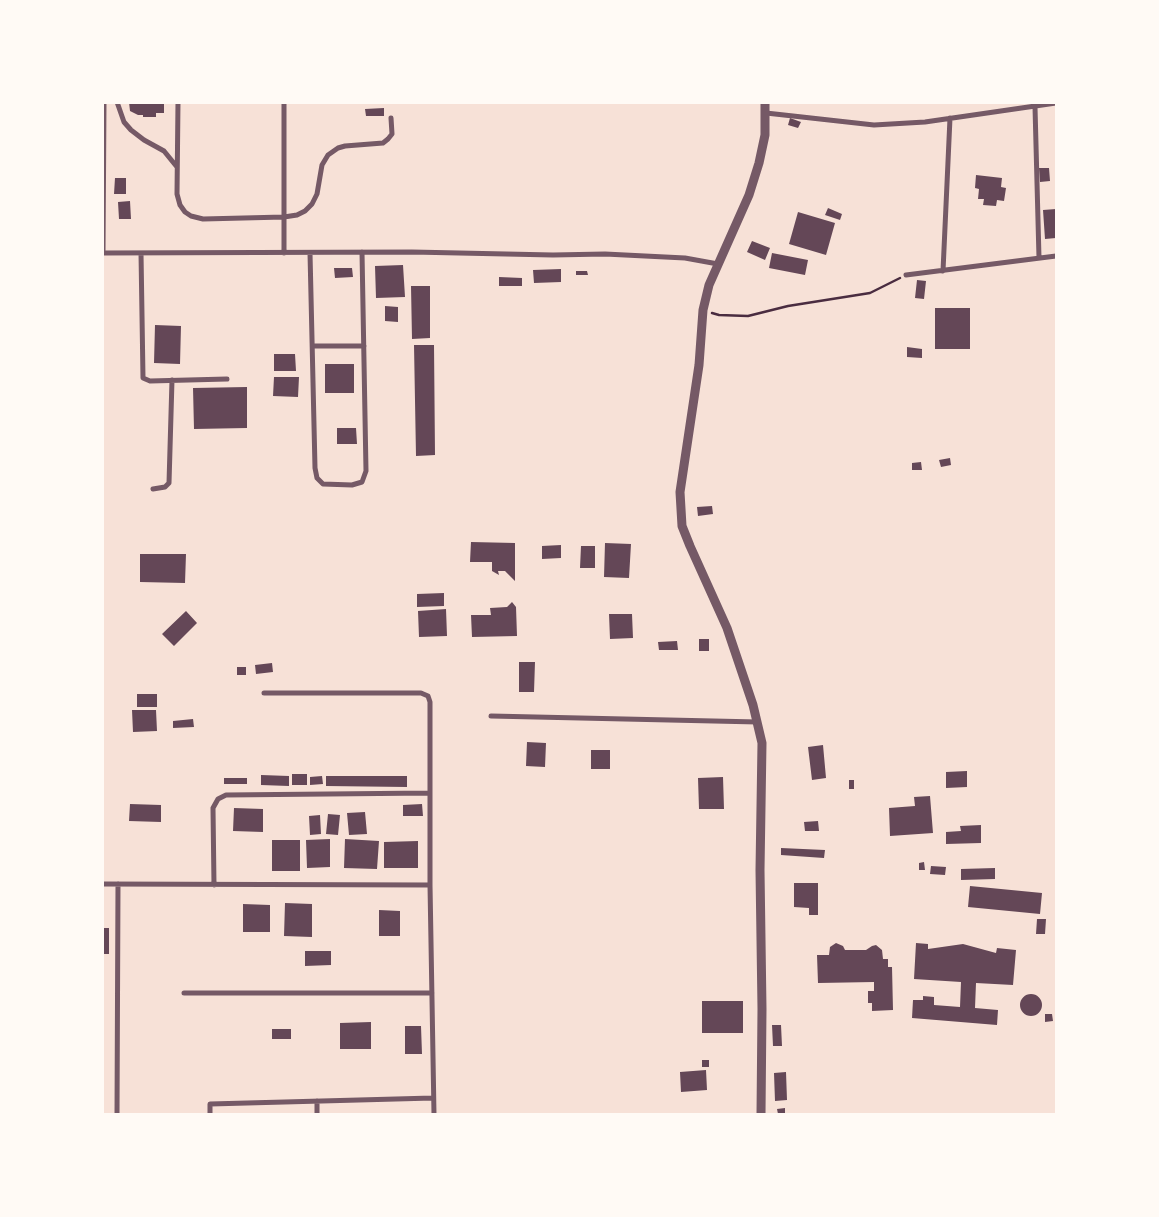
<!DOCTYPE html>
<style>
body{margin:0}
#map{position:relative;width:1159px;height:1217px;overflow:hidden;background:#f7e1d7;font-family:Quicksand,sans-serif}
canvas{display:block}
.frame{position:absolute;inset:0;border:104px solid #fffaf5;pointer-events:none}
</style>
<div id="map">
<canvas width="1159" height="1217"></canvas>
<div class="frame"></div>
</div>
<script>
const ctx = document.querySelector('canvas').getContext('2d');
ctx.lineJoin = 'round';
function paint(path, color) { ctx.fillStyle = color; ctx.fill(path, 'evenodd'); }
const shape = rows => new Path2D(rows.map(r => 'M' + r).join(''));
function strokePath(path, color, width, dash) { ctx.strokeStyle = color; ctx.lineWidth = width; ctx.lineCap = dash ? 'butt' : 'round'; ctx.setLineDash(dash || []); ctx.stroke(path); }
paint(shape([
 [129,102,164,102,164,113,156,113,156,117,143,117,143,115,138,115,130,111],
 [384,108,384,116,366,116,365,109],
 [790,118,801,122,798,128,788,125],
 [1039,168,1049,168,1050,181,1040,182],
 [976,175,1002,178,1001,187,1006,188,1004,201,997,200,996,206,983,205,984,199,978,199,979,189,975,188],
 [115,178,126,178,126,194,114,194],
 [130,201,131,219,119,219,118,202],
 [828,208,842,214,840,220,825,215],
 [1056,209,1056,238,1045,239,1043,210],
 [798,212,835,223,826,255,789,244],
 [752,241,770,248,765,260,747,252],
 [772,253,808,260,805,275,769,268],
 [403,265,405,297,376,298,375,266],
 [334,268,352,268,353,277,335,278],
 [561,269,561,282,534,283,533,270],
 [576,271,587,271,588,275,576,275],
 [499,277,522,278,522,286,499,286],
 [917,280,926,281,924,299,915,298],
 [411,286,430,286,430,338,412,339],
 [385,306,398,307,398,322,385,321],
 [935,308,970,308,970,349,935,349],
 [155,325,181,326,180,364,154,363],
 [414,345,434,345,435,455,416,456],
 [907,347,922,349,922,358,907,357],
 [274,354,295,354,296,371,274,371],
 [325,364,354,364,354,393,325,393],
 [274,377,299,377,298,397,273,396],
 [247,387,247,428,194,429,193,388],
 [337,428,356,428,357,444,337,444],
 [950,458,951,465,941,467,939,460],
 [921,462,922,470,912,470,912,463],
 [712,506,713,514,698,516,697,507],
 [471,542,515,543,515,581,505,571,498,571,499,575,492,571,492,562,470,562],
 [605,543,631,544,629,578,604,577],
 [561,545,561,558,542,559,542,546],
 [581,546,595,546,595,568,580,568],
 [140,554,186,554,185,583,140,582],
 [444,593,444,606,417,607,417,594],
 [512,602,516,607,517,636,472,637,471,615,491,615,490,608,507,607],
 [446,609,447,636,419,637,418,611],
 [186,611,197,623,174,646,162,634],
 [609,614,632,614,633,638,610,639],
 [699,639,709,639,709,651,699,651],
 [677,641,678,650,659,650,658,642],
 [519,662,535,662,534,692,519,692],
 [272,663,273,672,256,674,255,665],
 [237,667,246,667,246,675,237,675],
 [137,694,157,694,157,707,137,707],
 [132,710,156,710,157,731,133,732],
 [193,719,194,727,173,728,173,721],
 [527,742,546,743,545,767,526,766],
 [823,745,826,778,812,780,808,747],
 [591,750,610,750,610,769,591,769],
 [967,771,967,787,946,788,946,772],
 [292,774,307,774,307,785,292,785],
 [261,775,289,776,289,786,261,785],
 [322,776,323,784,310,785,310,777],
 [326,776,407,776,407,787,326,786],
 [723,777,724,809,699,809,698,778],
 [224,778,247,778,247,784,224,784],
 [849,780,854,780,854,789,849,789],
 [930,796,933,833,890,836,889,808,915,806,914,797],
 [130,804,161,805,161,822,129,821],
 [422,804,423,816,403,816,403,805],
 [234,808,263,809,263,832,233,831],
 [365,812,367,834,349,835,347,813],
 [328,814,340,815,338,835,326,834],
 [320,815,321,834,310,835,309,816],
 [818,821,819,831,805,831,804,822],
 [981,825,981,843,946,844,946,832,961,831,960,826],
 [330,839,330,867,307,868,306,840],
 [345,839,379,841,377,869,344,868],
 [272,840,300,840,300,871,272,871],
 [418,841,418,868,384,868,384,842],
 [781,848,825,850,824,858,781,855],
 [924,862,925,870,919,870,919,863],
 [931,866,946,867,945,875,930,874],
 [995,868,995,879,961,880,961,869],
 [794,883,818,883,818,915,809,915,809,908,794,907],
 [970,886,1042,893,1040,914,968,907],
 [285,903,312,904,312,937,284,936],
 [243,904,270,905,270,932,243,932],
 [379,910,400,911,400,936,379,936],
 [1037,919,1046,919,1045,934,1036,934],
 [102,928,109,928,109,954,102,954],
 [836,943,843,946,845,950,866,950,872,946,876,945,882,950,883,959,888,959,888,967,892,967,893,1010,872,1011,872,1003,868,1003,868,991,874,991,874,982,818,983,817,955,829,955,830,947],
 [916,943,928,944,928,949,963,944,996,953,997,948,1016,950,1013,985,976,983,975,1008,998,1010,997,1025,912,1018,913,1000,923,1000,923,996,934,997,934,1005,960,1007,961,982,914,979],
 [305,951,331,951,331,965,305,966],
 '1020 1005a11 11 0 1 1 22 0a11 11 0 1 1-22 0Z',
 [702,1001,743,1001,743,1033,702,1033],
 [1045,1014,1052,1014,1053,1021,1045,1022],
 [371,1022,371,1049,340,1049,340,1023],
 [772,1025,781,1025,782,1046,773,1046],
 [405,1026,421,1026,422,1054,405,1054],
 [272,1029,291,1029,291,1039,272,1039],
 [702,1060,709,1060,709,1067,702,1067],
 [706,1070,707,1090,681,1092,680,1072],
 [786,1072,787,1100,775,1101,774,1073],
 [785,1108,785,1114,778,1114,777,1109]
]), '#644757');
strokePath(shape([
 [712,313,719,315,748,316,788,306,870,293,900,278]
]), '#4a2c40', 2.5);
strokePath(shape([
 [117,102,124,122,131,130,144,140,164,151,177,167],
 [178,102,177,194,180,205,185,212,191,216,203,219,284,217,297,215,305,211,312,204,317,194,322,165,328,155,338,148,345,146,383,143,388,139,392,134,391,118],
 [1035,107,1039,258],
 [766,113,874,125,925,122,1056,103],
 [102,253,412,252,553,255,605,254,685,258,718,264],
 [103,253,104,102],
 [141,253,143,378,150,381,227,379],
 [284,253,284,102],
 [310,253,315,468,317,478,323,484,352,485,362,482,366,471,362,252],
 [943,271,950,118],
 [906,275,1056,256],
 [313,346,364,346],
 [153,489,165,487,169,483,172,380],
 [264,693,421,693,428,696,430,702,430,885,434,1114],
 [491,716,758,722],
 [102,884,430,885],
 [214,885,213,808,218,799,226,795,430,793],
 [184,993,432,993],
 [317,1101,317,1114],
 [117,1114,118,884],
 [210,1114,210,1104,433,1098]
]), '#755966', 5);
strokePath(shape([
 [761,1114,762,1009,760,870,762,743,753,705,727,628,690,546,682,526,680,492,699,365,703,310,709,285,749,195,759,163,765,135,765,102]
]), '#755966', 9);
</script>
